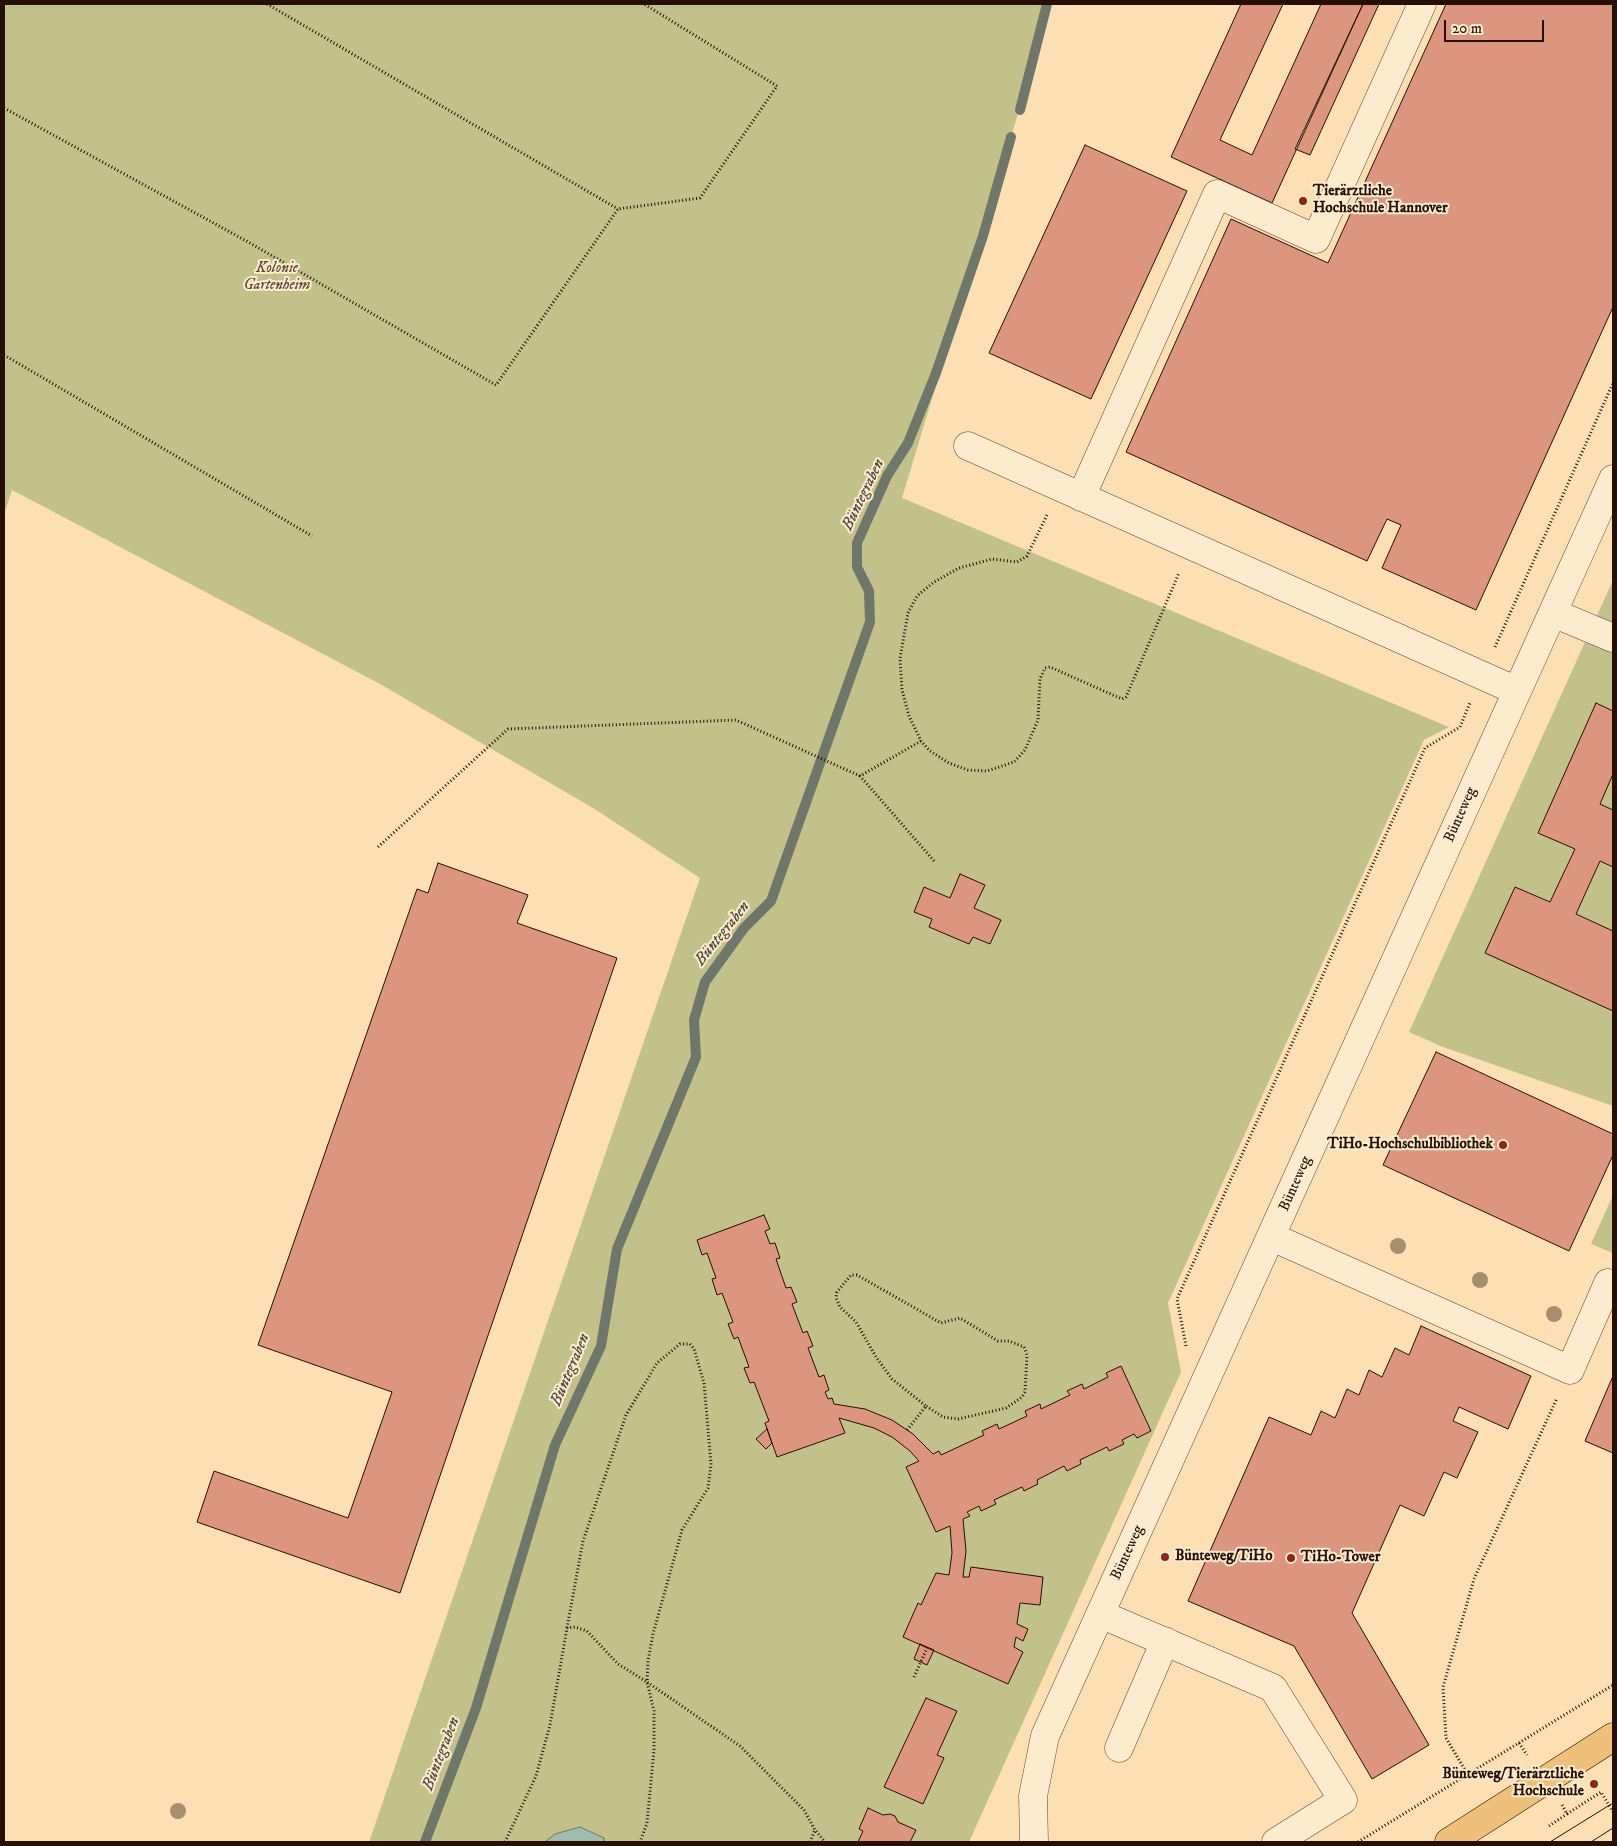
<!DOCTYPE html>
<meta charset="utf-8">
<style>
body{margin:0}
#map{position:relative;width:1617px;height:1846px;overflow:hidden;background:#fce0b3;font-family:"IM FELL DW Pica",serif}
canvas{display:block}
.frame{position:absolute;inset:0;border:5px solid #260f05;pointer-events:none}
.scale{position:absolute;left:1444px;top:20px;width:100px;height:22px;box-sizing:border-box;border:2px solid #260f05;border-top:0;padding-left:6px;font-size:15px;line-height:18px;white-space:nowrap;color:#260f05;-webkit-text-stroke:4px #fdebce;paint-order:stroke}
</style>
<div id="map">
<canvas width="1617" height="1846"></canvas>
<div class="frame"></div>
<div class="scale">20 m</div>
</div>
<script>
const ctx = document.querySelector('canvas').getContext('2d');
ctx.lineJoin = 'round';
function paint(path, color) { ctx.fillStyle = color; ctx.fill(path, 'evenodd'); }
const shape = rows => new Path2D(rows.map(r => 'M' + r).join(''));
function strokePath(path, color, width, dash) { ctx.strokeStyle = color; ctx.lineWidth = width; ctx.lineCap = dash ? 'butt' : 'round'; ctx.setLineDash(dash || []); ctx.stroke(path); }
function drawText(font, color, halo, rows, align = 'center') {
  ctx.font = font + ' "IM FELL DW Pica",serif'; ctx.lineWidth = 4; ctx.setLineDash([]); ctx.textBaseline = 'middle'; ctx.strokeStyle = halo; ctx.fillStyle = color; for (const [text, x, y, turn = 0] of rows) {
    ctx.save(); ctx.translate(x, y); ctx.rotate((+turn || 0) * Math.PI / 180); ctx.textAlign = isNaN(turn) ? turn : align; if (halo) ctx.strokeText(text, 0, 0); ctx.fillText(text, 0, 0); ctx.restore();
  }
}
paint(shape([
 [4,4,1051,4,902,498,1449,727,1424,740,1168,1303,1181,1372,969,1842,369,1842,700,878,593,808,380,684,12,490,4,515],
 [1613,580,1613,1106,1443,1047,1409,1032],
 [1613,1195,1613,1253,1591,1244]
]), '#c3c18a');
const water = shape([
 [580,1827,604,1838,604,1842,545,1842,555,1834,580,1827]
]);
paint(water, '#9fbdaf');
strokePath(water, '#6f776b', 1);
strokePath(shape([
 [1020,110,1047,4],
 [425,1842,476,1708,555,1445,601,1346,617,1249,696,1057,694,1020,705,982,744,928,771,901,870,622,869,591,857,567,857,543,887,476,908,443,936,373,983,236,1011,137]
]), '#6f776b', 10);
const building = shape([
 [1241,4,1283,4,1220,140,1252,155,1321,4,1363,4,1272,203,1171,157,1241,4],
 [1363,4,1379,4,1310,155,1295,149,1363,4],
 [1446,4,1613,4,1613,307,1476,610,1382,568,1401,525,1387,519,1367,561,1126,452,1231,219,1328,263,1446,4],
 [1085,145,1187,191,1091,399,989,353,1085,145],
 [1596,703,1613,711,1613,774,1600,804,1613,810,1613,867,1600,861,1576,914,1613,931,1613,1011,1485,953,1515,887,1550,902,1575,849,1538,833,1596,703],
 [438,863,528,895,517,923,617,958,400,1593,197,1522,214,1471,348,1518,392,1392,258,1345,417,889,428,893,438,863],
 [960,874,985,885,974,908,1001,920,990,944,973,937,969,944,929,927,932,919,914,912,924,887,950,898,960,874],
 [1436,1052,1613,1134,1613,1155,1569,1251,1383,1165,1436,1052],
 [764,1215,770,1229,765,1231,770,1244,775,1243,780,1258,776,1259,786,1288,791,1287,797,1302,792,1304,803,1333,807,1331,813,1346,808,1348,819,1377,824,1375,829,1390,825,1392,828,1399,832,1398,834,1404,865,1409,892,1420,913,1434,933,1454,939,1451,941,1455,984,1435,982,1431,997,1424,999,1429,1027,1416,1025,1411,1040,1404,1041,1409,1070,1395,1067,1391,1082,1384,1084,1389,1108,1377,1106,1373,1121,1366,1151,1431,1137,1438,1134,1434,1122,1440,1124,1444,1109,1451,1107,1447,1080,1460,1081,1464,1067,1471,1064,1466,1037,1480,1038,1484,1024,1491,1022,1487,994,1500,996,1504,981,1511,979,1506,967,1512,970,1516,963,1519,966,1551,963,1577,969,1577,971,1567,1043,1577,1040,1605,1020,1603,1017,1624,1028,1629,1023,1641,1016,1637,1014,1647,1023,1652,1008,1684,903,1637,918,1603,921,1605,936,1573,949,1575,952,1553,950,1526,936,1532,906,1467,919,1461,910,1451,892,1437,874,1428,839,1418,845,1433,777,1457,765,1423,769,1421,754,1382,750,1383,744,1368,749,1367,738,1337,734,1339,728,1324,733,1322,722,1293,717,1295,712,1279,716,1278,707,1253,702,1255,697,1240,764,1215],
 [1421,1326,1531,1376,1508,1429,1459,1407,1453,1421,1478,1432,1457,1478,1444,1472,1424,1516,1400,1505,1352,1613,1429,1745,1372,1779,1294,1646,1188,1601,1269,1417,1311,1435,1321,1411,1335,1418,1347,1389,1359,1395,1369,1370,1382,1377,1395,1348,1409,1355,1421,1326],
 [1613,1376,1613,1453,1585,1441,1613,1376],
 [767,1429,772,1443,766,1449,756,1439,767,1429],
 [920,1644,934,1650,927,1665,914,1659,920,1644],
 [926,1698,957,1711,937,1755,944,1758,923,1804,884,1787,926,1698],
 [868,1808,883,1815,890,1814,895,1816,898,1822,916,1830,910,1842,858,1842,863,1831,859,1829,868,1808]
]);
paint(building, '#dc967f');
strokePath(building, '#260f05', 1);
const minor = shape([
 [968,446,1517,691],
 [1081,497,1217,194,1316,239,1422,4],
 [1553,613,1613,638],
 [1272,1237,1570,1370,1608,1283,1613,1285],
 [1100,1614,1273,1688,1343,1800,1276,1842],
 [1119,1748,1165,1641],
 [1034,1842,1033,1796,1045,1736,1613,479]
]);
const major = shape([
 [1449,1842,1613,1737]
]);
strokePath(minor, '#5c4330', 29);
strokePath(major, '#260f05', 29);
strokePath(shape([
 [267,4,618,209],
 [4,108,250,243,496,385,618,209,700,198,777,86,644,4],
 [4,355,312,536],
 [1047,515,1027,556,1017,562,992,559,959,568,934,582,917,596,908,613,900,658,902,690,909,716,921,741,930,751,949,763,968,770,987,771,1014,762,1025,750,1038,720,1040,679,1045,668,1050,667,1122,699,1126,697,1179,573],
 [1495,647,1613,383],
 [921,741,860,776,935,862],
 [378,847,508,729,736,720,860,776],
 [1186,1346,1177,1299,1425,748,1460,727,1470,703],
 [907,1430,926,1406,892,1379,876,1357,856,1322,840,1307,836,1298,837,1292,851,1275,857,1275,941,1323,960,1318,998,1341,1009,1341,1024,1347,1027,1355,1025,1392,1022,1397,1006,1408,958,1419,943,1417,926,1406],
 [567,1628,583,1541,626,1415,657,1363,680,1344,690,1344,694,1349,704,1383,711,1464,708,1488,682,1530,653,1634,648,1661,647,1682,740,1746,804,1810,815,1830,825,1842],
 [914,1677,927,1648],
 [1519,1743,1527,1755],
 [1468,1775,1446,1738,1443,1687,1474,1579,1557,1398],
 [1562,1805,1567,1814,1601,1792,1613,1812],
 [1549,1826,1567,1814],
 [505,1842,536,1776,550,1725,567,1628,575,1627,587,1631,618,1664,647,1682,654,1711,654,1750,647,1823,640,1842],
 [810,1842,815,1830],
 [1358,1842,1613,1685]
]), '#260f05', 3, [1, 2.5]);
strokePath(minor, '#fdebce', 28);
strokePath(major, '#eec07a', 28);
strokePath(shape([
 [1550,1842,1613,1803],
 [1591,1842,1613,1828]
]), '#260f05', 1);
ctx.fillStyle = '#a58f6d';
for (const [x, y] of [
 [1398,1246],
 [1480,1280],
 [1554,1314],
 [178,1811]
]) { ctx.beginPath(); ctx.arc(x, y, 8, 0, 2 * Math.PI); ctx.fill(); }
for (const [x, y, r, color] of [
 [1303,201,5,"#8f2418"],
 [1503,1145,5,"#8f2418"],
 [1165,1557,5,"#8f2418"],
 [1291,1558,5,"#8f2418"],
 [1594,1784,5,"#8f2418"]
]) { const dot = new Path2D(); dot.arc(x, y, r, 0, 2 * Math.PI); ctx.fillStyle = color; ctx.fill(dot); strokePath(dot, '#fdebce', 2); }
drawText('bold 15px', '#260f05', '#fdebce', [
 ["Tierärztliche",1313,192],
 ["Hochschule Hannover",1313,209],
 ["TiHo-Hochschulbibliothek",1493,1145,"right"],
 ["Bünteweg/TiHo",1175,1557],
 ["TiHo-Tower",1301,1558],
 ["Bünteweg/Tierärztliche",1584,1775,"right"],
 ["Hochschule",1584,1792,"right"]
], 'left');
drawText('italic 15px', '#5d4d34', '#fdebce', [
 ["Kolonie",277,269],
 ["Gartenheim",277,286]
]);
drawText('15px', '#260f05', '#fdebce', [
 ["Bünteweg",1461,815,-66],
 ["Bünteweg",1296,1184,-66],
 ["Bünteweg",1128,1553,-65]
]);
drawText('italic 16px', '#504c40', '#fdebce', [
 ["Büntegraben",864,495,-64],
 ["Büntegraben",723,934,-51],
 ["Büntegraben",571,1370,-67],
 ["Büntegraben",442,1754,-69]
]);
</script>
